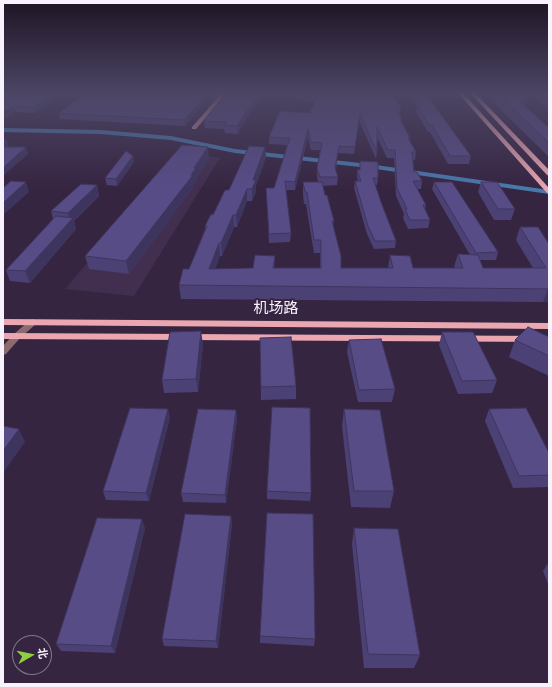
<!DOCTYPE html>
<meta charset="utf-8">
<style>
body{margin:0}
#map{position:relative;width:552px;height:687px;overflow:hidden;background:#362541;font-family:"Titillium Web","Noto Sans SC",sans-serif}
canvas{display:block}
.frame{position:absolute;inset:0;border:4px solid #f8f2fd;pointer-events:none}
.north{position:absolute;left:12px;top:635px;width:40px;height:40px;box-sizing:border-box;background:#362541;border:1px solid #84778c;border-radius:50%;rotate:81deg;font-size:11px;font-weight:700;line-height:16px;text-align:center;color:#f8f2fd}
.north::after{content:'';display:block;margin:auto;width:14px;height:18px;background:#8dce44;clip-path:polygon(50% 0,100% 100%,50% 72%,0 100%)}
</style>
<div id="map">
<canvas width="552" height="687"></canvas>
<div class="frame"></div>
<div class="north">北</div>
</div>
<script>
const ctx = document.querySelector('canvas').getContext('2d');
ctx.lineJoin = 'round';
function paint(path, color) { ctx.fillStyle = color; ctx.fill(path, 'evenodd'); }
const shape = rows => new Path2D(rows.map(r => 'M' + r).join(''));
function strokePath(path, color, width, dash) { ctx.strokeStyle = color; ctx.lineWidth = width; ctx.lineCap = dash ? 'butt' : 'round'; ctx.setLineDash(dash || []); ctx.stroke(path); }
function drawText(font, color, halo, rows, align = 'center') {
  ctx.font = font + ' "Titillium Web","Noto Sans SC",sans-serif'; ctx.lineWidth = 4; ctx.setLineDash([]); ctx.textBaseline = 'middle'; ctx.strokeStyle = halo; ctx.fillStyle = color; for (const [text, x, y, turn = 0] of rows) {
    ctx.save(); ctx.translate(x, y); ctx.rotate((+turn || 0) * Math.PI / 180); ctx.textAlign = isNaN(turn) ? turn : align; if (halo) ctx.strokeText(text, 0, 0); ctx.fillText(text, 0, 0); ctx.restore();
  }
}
paint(shape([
 [182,152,220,158,134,296,65,289]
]), '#422e4f');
paint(shape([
 [3,128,101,130,171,136,235,149,369,164,549,190,549,194,369,168,235,153,171,140,101,134,3,132,3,128]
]), '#4979ac');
paint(shape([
 [33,319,37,322,36,324,20,338,6,354,3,355,3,346,14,334,30,320,33,319]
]), '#8c6b6f');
paint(shape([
 [221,94,226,94,196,129,192,129,192,127,221,94]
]), '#c28d93');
paint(shape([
 [459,94,464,94,549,188,549,194,547,193,459,94],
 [471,94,476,94,549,170,549,176,547,175,471,94],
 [3,319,549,323,549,329,3,325,3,319],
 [3,333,549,336,549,342,3,339,3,333]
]), '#eba7b0');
paint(shape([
 [3,94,53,96,54,100,35,113,16,112],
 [225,94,269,94,268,96,263,96,248,116,238,134,225,133,224,129,205,128,204,121],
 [296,94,392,94,401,108,400,115,402,119,402,123,410,138,410,141,416,152,415,160,413,160,414,172,422,181,421,189,417,189,426,205,425,209,430,220,428,228,408,229,403,218,404,214,396,196,394,158,387,158,377,137,377,152,376,159,359,120,354,154,338,153,336,170,338,177,337,185,323,186,325,195,334,221,333,226,341,268,388,268,390,255,413,268,455,268,454,267,458,254,470,255,432,189,434,182,498,252,496,260,480,260,483,268,533,268,516,240,520,227,549,244,549,301,543,302,181,299,179,285,189,269,205,229,205,226,213,215,229,190,266,157,256,185,256,192,252,201,247,201,237,227,234,227,222,256,220,256,215,269,253,268,275,256,275,268,320,268,320,253,314,253,306,204,304,204,303,194,303,182,318,182,317,176,317,168,321,150,311,150,308,137,295,190,286,190,291,233,290,242,269,243,266,188,274,188,287,145,269,144,269,137,310,113,314,102,296,100],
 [409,94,426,94,471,156,469,164,448,164,430,132,428,132,416,112,417,107],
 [490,94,549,94,549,109,532,97,524,105,547,126,549,126,549,157,489,98],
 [153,95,212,95,185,126,60,119,59,113],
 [209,158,197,177,197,180,194,184,194,186,129,274,89,269,85,256],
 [360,161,378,178,377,185,375,185,381,202,396,241,395,248,374,249,367,234,354,188,355,181,358,181,357,177,357,170,360,170],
 [134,162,117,186,107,185,105,178],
 [481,182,515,209,511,220,494,220,478,192],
 [97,185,99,196,74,221,76,229,30,283,10,281,6,270,53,219,51,211],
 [442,332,497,380,492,393,458,394,439,345],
 [549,337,549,376,509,357,515,340],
 [260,338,296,386,296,399,261,400],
 [349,340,395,389,392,402,358,402,347,352],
 [203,344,198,392,164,393,162,380],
 [344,409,394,491,390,508,351,507,342,426],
 [489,409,549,453,549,487,513,488,485,421],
 [236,410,237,419,226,503,183,502,181,493],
 [170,417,149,501,106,500,103,491],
 [267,491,311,493,310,501,267,499],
 [231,516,232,524,218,648,164,646,162,639],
 [145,528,115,653,61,651,56,644],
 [354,528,420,655,414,668,364,668,352,544],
 [549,562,549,586,543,571],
 [260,636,315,639,314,646,260,643]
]), '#4c4174');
paint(shape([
 [45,94,55,94,53,96,54,100,35,113,33,107],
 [207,94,212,94,212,95,185,126,184,120],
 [259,94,263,94,263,96,248,116,238,134,237,126,248,109],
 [528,94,533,94,532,97,517,112,520,102],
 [14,106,16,112,3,120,3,113],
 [308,129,308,137,295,190,295,182],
 [7,140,9,147,3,151,3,143],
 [26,147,28,154,3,176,3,168],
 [208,147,209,158,197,177,197,180,194,184,194,186,129,274,126,261,191,175,194,168],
 [265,147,266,157,256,185,256,192,252,201,252,189,253,180],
 [133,156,134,162,117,186,116,179],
 [26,182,29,192,3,215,3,203],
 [97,185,99,196,74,221,76,229,30,283,25,271,70,221,68,213],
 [247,189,247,201,237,227,236,215],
 [233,215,234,227,222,256,221,243],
 [219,243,220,256,210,282,209,269],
 [275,256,275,269,273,268],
 [548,289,549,289,549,301,543,302],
 [201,331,203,344,198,392,196,379],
 [168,409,170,417,149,501,146,493],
 [236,410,237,419,226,503,225,495],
 [19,429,25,442,3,473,3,451],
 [231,516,232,524,218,648,216,641],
 [142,519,145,528,115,653,111,646]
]), '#3e355e');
const building = shape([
 [3,94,53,94,33,107,14,106,3,113,3,94],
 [85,94,135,94,153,95,155,94,207,94,184,120,59,113,85,94],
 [225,94,259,94,248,109,237,126,224,125,227,122,204,121,225,94],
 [302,94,392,94,401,108,396,108,402,119,400,119,410,138,408,138,416,152,412,152,414,172,417,172,422,181,413,181,426,205,423,205,430,220,410,220,405,209,407,209,397,188,395,150,388,150,377,127,377,152,360,113,355,147,339,146,335,168,338,177,320,177,317,168,322,143,311,142,308,129,295,182,285,181,291,233,269,234,266,188,274,188,290,138,269,137,280,111,310,113,317,95,302,94],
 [414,94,426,94,471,156,450,156,432,125,429,125,418,106,422,106,414,94],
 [498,94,528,94,520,102,547,126,549,126,549,143,498,94],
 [545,94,549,94,549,97,545,94],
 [3,140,7,140,3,143,3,140],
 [182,145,208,147,194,168,196,168,191,175,193,175,126,261,85,256,182,145],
 [249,146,265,147,253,180,256,180,252,189,247,189,236,215,233,215,221,243,219,243,209,269,253,268,255,255,275,256,273,268,321,268,321,240,314,240,307,192,305,192,303,182,322,182,325,195,327,195,334,221,332,221,341,256,341,268,393,268,390,255,410,256,413,268,463,268,458,254,478,255,483,268,546,268,520,227,538,227,549,244,549,289,179,285,183,269,189,269,207,226,205,226,211,214,213,215,225,190,229,190,249,146],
 [3,147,26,147,3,168,3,147],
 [126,151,133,156,116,179,105,178,126,151],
 [360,161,378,162,378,178,373,178,381,202,396,241,375,241,368,226,355,181,361,181,357,170,360,170,360,161],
 [11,181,26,182,3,203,3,188,11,181],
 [434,182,452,182,498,252,476,253,434,182],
 [481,182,497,182,515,209,498,209,481,182],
 [81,184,97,185,68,213,51,211,81,184],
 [56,216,73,218,25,271,6,270,56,216],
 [528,327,549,337,549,356,515,340,528,327],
 [201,331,196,379,162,380,170,332,201,331],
 [442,332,473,332,497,380,462,381,442,332],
 [291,337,296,386,261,387,260,338,291,337],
 [381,339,395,389,359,390,349,340,381,339],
 [272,407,310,408,311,493,267,491,272,407],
 [130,408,168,409,146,493,103,491,130,408],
 [526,408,549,453,549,475,519,476,489,409,526,408],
 [198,409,236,410,225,495,181,493,198,409],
 [344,409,380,410,394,491,354,491,344,409],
 [3,426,19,429,3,451,3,426],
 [267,513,313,514,315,639,260,636,267,513],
 [185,514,231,516,216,641,162,639,185,514],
 [97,518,142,519,111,646,56,644,97,518],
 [354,528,398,529,420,655,368,654,354,528]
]);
paint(building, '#584c87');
strokePath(building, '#3e355e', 1);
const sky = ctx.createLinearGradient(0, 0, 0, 190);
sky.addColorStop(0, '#1e1424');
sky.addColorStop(0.49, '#4c4665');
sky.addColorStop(1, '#4c466500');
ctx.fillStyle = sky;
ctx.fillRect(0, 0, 552, 190);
drawText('15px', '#f8f2fd', '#362541', [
 ["机场路",276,309]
]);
</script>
